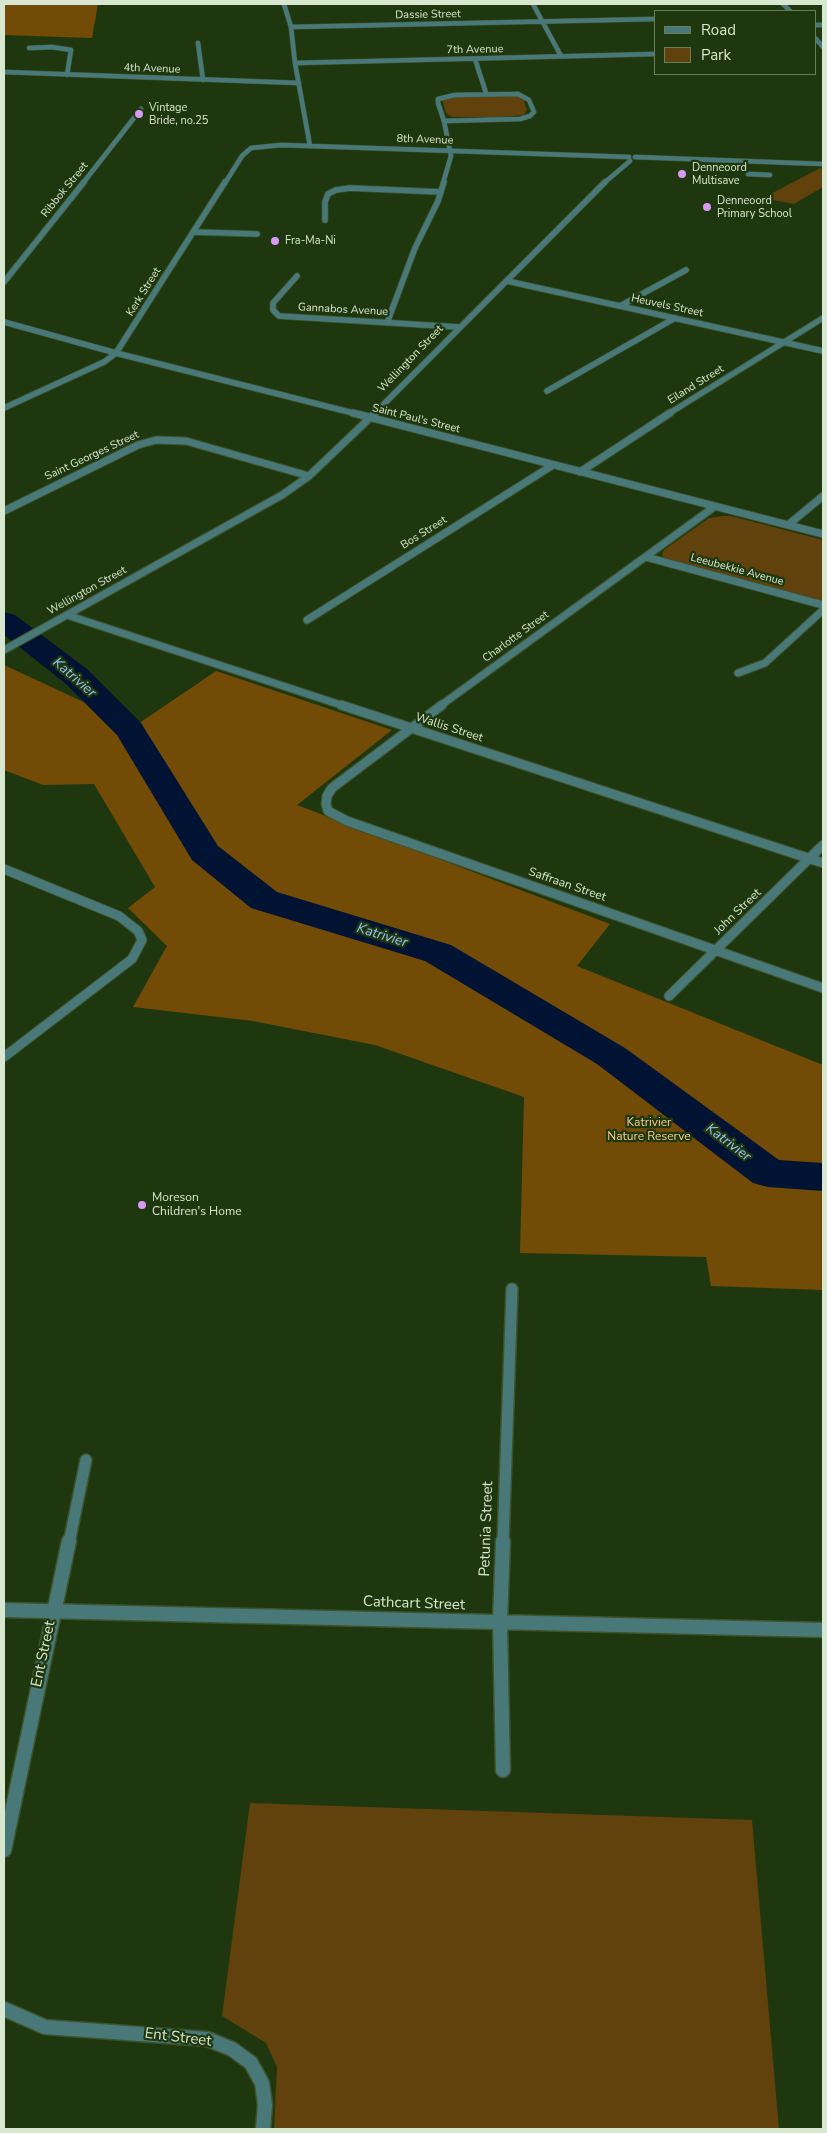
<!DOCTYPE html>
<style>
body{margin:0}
#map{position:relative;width:827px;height:2133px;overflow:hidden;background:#1f370e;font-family:"Nunito Sans",sans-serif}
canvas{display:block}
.frame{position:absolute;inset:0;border:5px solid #d8e7cf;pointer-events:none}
.legend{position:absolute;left:654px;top:10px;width:162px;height:65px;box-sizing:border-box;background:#1f370e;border:1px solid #697d5b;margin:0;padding:6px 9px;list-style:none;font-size:15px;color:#d8e7cf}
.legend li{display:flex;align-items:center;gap:10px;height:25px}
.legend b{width:25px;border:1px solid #697d5b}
</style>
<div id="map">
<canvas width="827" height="2133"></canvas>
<div class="frame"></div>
<ul class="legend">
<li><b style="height:6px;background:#497878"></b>Road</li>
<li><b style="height:14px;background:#61410c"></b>Park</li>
</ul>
</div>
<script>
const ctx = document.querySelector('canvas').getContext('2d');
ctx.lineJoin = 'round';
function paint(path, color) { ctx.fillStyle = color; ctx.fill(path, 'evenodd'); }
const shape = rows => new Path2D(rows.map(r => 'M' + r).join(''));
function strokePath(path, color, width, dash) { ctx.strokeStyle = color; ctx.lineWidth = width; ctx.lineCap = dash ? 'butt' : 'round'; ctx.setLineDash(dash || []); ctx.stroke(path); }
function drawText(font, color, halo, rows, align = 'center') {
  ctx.font = font + ' "Nunito Sans",sans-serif'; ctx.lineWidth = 4.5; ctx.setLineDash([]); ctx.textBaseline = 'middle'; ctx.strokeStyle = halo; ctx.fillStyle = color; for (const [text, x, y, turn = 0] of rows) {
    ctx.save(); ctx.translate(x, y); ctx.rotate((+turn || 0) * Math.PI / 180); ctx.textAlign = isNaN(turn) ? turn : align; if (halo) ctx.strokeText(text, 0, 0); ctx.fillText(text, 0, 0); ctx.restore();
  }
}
paint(shape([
 [515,95,523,98,527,110,524,115,503,117,452,117,446,113,442,99,448,96],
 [820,168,823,169,823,187,794,204,763,198],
 [723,516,731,516,823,540,823,603,663,558,662,554,664,550,709,518],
 [250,1803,752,1820,779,2129,274,2129,277,2067,266,2043,222,2016]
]), '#61410c');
paint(shape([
 [4,4,98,4,92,38,4,35],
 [4,665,135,726,216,671,392,730,297,805,610,924,577,966,823,1065,823,1290,711,1286,706,1257,520,1253,524,1097,375,1045,253,1021,133,1007,167,946,128,908,155,887,94,784,43,785,4,770]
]), '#724c07');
paint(shape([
 [4,612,15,615,87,669,141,723,218,846,277,892,451,945,625,1048,779,1160,823,1163,823,1191,768,1187,753,1183,597,1064,425,961,251,908,192,860,117,735,65,683,4,635,4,612]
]), '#001332');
const minorFar5 = shape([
 [284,4,291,27,295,63,310,146],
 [533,4,561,56],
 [783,4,790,11],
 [816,25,823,25],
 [291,27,656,19],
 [816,39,823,47],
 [198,43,203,80],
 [29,48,52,47,71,50,67,75],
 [475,59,486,93],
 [295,63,656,54],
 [4,72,299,83],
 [518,94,529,100,534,112,530,116,520,119,444,121,438,103,438,99,455,95,518,94],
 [635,157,823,164],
 [748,174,770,175],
 [83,183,141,109],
 [225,183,242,156,251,148,281,145,629,157],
 [443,183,451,156,444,121],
 [604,183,630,161]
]);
const minorFar4 = shape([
 [325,220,325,202,328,194,336,190,350,188,441,192],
 [193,232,257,234],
 [297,276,273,303,273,310,279,316,458,327],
 [507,281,823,351],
 [4,282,84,182],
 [620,306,686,270],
 [4,322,116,353,357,414],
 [387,323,415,248,438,201,444,182],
 [547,391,675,318],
 [4,408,104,362,116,353,225,182],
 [374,414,605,182],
 [668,414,823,318]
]);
const minorFar3 = shape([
 [353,413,823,534],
 [580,472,670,413],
 [4,511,138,445,156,440,186,441,309,476],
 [788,525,823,496],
 [646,557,823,605],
 [67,615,344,706],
 [307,620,553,465],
 [4,650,282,495,309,476,375,413],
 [738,673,765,663,823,610],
 [440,706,714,507]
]);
const minorFar2 = shape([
 [341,705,823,863],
 [442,705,332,788,327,796,326,804,328,811,347,821,823,988],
 [4,869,119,916,138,931,142,940,132,959,4,1057],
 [669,996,823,845]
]);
const minorFar1 = shape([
 [69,1543,86,1460],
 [503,1543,512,1289]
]);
const minor = shape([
 [503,1541,500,1622,503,1770],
 [4,1610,823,1630],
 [4,1850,69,1541],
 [4,2009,45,2027,207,2039,232,2049,251,2063,262,2083,265,2105,263,2129]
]);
strokePath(minorFar5, '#3d532d', 5.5);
strokePath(minorFar4, '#3d532d', 7);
strokePath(minorFar3, '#3d532d', 9);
strokePath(minorFar2, '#3d532d', 11);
strokePath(minorFar1, '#3d532d', 14);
strokePath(minor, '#3d532d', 17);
strokePath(minorFar5, '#497878', 4.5);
strokePath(minorFar4, '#497878', 5.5);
strokePath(minorFar3, '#497878', 7);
strokePath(minorFar2, '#497878', 9);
strokePath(minorFar1, '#497878', 11);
strokePath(minor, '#497878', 14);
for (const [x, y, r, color] of [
 [139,114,5,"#d99af7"],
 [682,174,5,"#d99af7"],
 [707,207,5,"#d99af7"],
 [275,241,5,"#d99af7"],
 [142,1205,5,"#d99af7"]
]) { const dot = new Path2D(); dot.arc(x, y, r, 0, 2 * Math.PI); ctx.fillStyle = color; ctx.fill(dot); strokePath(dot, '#1f370e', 2); }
drawText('11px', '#d8e7cf', '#1f370e', [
 ["Dassie Street",428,15,-1],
 ["7th Avenue",475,50,-1],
 ["4th Avenue",152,69,2],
 ["8th Avenue",425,140,2],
 ["Ribbok Street",65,190,-51],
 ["Kerk Street",144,292,-58],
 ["Heuvels Street",667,306,12],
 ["Gannabos Avenue",343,310,3],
 ["Wellington Street",411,359,-46],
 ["Eiland Street",696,385,-32],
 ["Saint Paul's Street",416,419,14],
 ["Saint Georges Street",92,456,-25],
 ["Bos Street",424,533,-32],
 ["Leeubekkie Avenue",737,570,15],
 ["Wellington Street",87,591,-29],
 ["Charlotte Street",516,637,-36]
]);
drawText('11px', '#d8e7cf', '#1f370e', [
 ["Vintage",149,108],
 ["Bride, no.25",149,121],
 ["Denneoord",692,168],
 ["Multisave",692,181],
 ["Denneoord",717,201],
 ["Primary School",717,214],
 ["Fra-Ma-Ni",285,241]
], 'left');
drawText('12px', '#d8e7cf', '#1f370e', [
 ["Wallis Street",449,728,18],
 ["Saffraan Street",567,885,19],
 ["John Street",738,912,-44]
]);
drawText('12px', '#f7cd95', '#1f370e', [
 ["Katrivier",649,1123],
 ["Nature Reserve",649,1137]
]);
drawText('12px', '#d8e7cf', '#1f370e', [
 ["Moreson",152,1198],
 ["Children's Home",152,1212]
], 'left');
drawText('italic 14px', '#99c3f7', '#1f370e', [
 ["Katrivier",74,678,41],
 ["Katrivier",382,936,17],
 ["Katrivier",728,1143,37]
]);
drawText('15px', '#d8e7cf', '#1f370e', [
 ["Petunia Street",487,1529,-88],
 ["Cathcart Street",414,1604,2],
 ["Ent Street",44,1654,-78],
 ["Ent Street",178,2038,7]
]);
</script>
